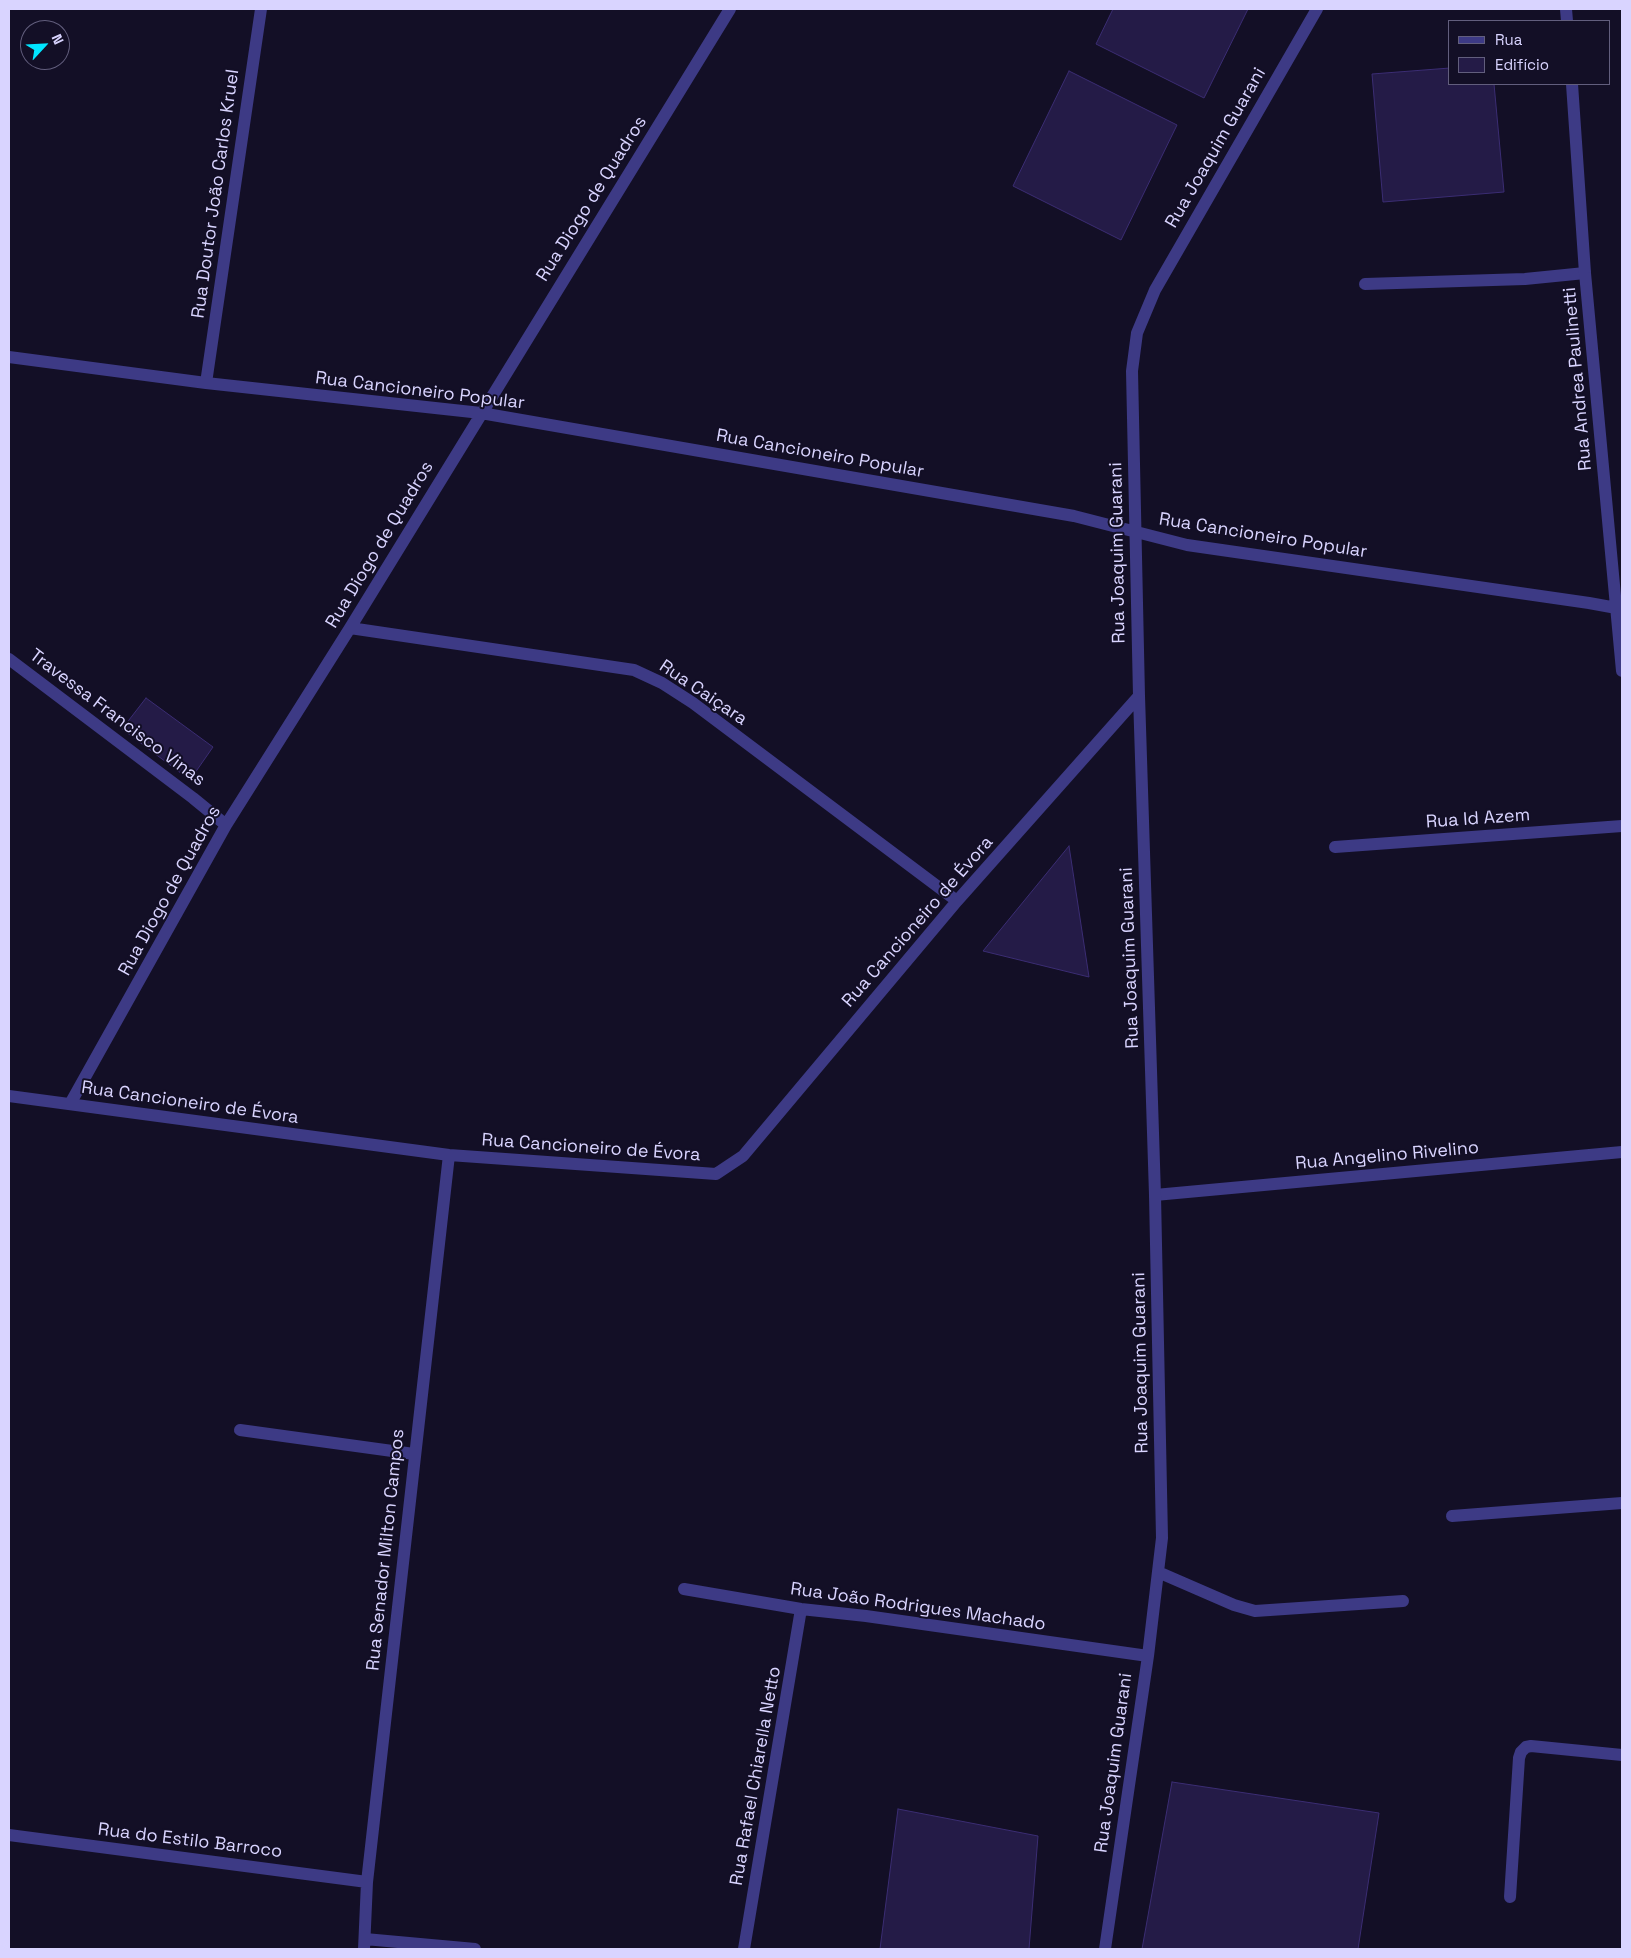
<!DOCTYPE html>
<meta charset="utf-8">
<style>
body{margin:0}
#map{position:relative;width:1631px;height:1958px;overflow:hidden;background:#130f26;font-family:"Space Grotesk",sans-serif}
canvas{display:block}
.frame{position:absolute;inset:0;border:10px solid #d9d4ff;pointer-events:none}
.legend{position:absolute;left:1448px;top:20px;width:162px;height:65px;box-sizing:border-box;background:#130f26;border:1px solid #625e7d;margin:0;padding:6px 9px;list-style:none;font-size:15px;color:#d9d4ff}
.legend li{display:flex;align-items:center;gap:10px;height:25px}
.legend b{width:25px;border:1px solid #625e7d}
.north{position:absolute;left:20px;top:20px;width:50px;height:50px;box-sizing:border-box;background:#130f26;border:1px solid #625e7d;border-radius:50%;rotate:65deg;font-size:14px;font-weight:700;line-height:20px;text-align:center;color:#d9d4ff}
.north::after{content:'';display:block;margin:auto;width:18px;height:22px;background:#00e5ff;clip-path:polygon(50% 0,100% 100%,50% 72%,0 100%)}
</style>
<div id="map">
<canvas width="1631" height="1958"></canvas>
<div class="frame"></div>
<ul class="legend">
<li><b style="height:6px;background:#3d3a85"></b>Rua</li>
<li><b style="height:14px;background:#241b47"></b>Edifício</li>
</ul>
<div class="north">N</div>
</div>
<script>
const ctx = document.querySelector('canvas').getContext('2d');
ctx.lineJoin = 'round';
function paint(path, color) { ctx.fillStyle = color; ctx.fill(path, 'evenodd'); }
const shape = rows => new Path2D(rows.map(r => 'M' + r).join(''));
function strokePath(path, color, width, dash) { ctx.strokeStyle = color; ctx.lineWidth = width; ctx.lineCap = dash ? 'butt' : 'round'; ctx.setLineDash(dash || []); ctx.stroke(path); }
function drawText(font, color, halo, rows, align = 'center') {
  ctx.font = font + ' "Space Grotesk",sans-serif'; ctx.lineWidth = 4; ctx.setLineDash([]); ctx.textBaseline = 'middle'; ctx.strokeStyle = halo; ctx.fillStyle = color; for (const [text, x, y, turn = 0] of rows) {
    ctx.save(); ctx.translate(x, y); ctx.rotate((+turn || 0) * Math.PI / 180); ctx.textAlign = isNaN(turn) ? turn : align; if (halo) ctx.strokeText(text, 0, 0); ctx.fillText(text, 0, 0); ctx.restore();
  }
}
const building = shape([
 [1113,9,1248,9,1204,98,1096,44,1113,9],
 [1450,68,1450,84,1494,84,1504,192,1383,202,1372,74,1450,68],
 [1069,71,1177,125,1121,240,1013,186,1069,71],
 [146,698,213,747,190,780,122,729,146,698],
 [1069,846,1089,977,983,951,1069,846],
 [1172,1782,1379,1813,1358,1949,1142,1949,1172,1782],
 [898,1809,1038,1836,1029,1949,880,1949,898,1809]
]);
paint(building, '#241b47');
strokePath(building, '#3b2d73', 1);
strokePath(shape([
 [1365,284,1525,279,1585,273],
 [1335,847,1622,826],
 [1155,1195,1622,1152],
 [240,1430,414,1454],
 [1452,1516,1622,1503],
 [1510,1897,1519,1758,1521,1752,1526,1747,1531,1746,1622,1755]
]), '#3d3a85', 12);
strokePath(shape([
 [1566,9,1567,21],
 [1572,84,1585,273,1622,671],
 [9,357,206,383,481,413,1074,516,1187,545,1589,603,1622,609],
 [206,383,261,9],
 [350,628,634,670,662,683,693,703,957,901],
 [9,659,193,798,226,825],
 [9,1096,449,1155,716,1174,743,1156,957,901,1139,696],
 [70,1104,226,825,350,628,730,9],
 [1158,1572,1234,1605,1255,1611,1403,1601],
 [684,1589,801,1609,866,1616,1148,1656],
 [9,1835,367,1882],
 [365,1939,475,1949],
 [364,1949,367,1882,449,1155],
 [744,1949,801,1609],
 [1105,1949,1148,1656,1162,1538,1155,1195,1139,696,1132,371,1137,333,1155,290,1317,9]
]), '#3d3a85', 12);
drawText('18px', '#d9d4ff', '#130f26', [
 ["Rua Joaquim Guarani",1216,148,-60],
 ["Rua Doutor João Carlos Kruel",216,194,-82],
 ["Rua Diogo de Quadros",592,199,-58],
 ["Rua Andrea Paulinetti",1578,379,-95],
 ["Rua Cancioneiro Popular",420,391,7],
 ["Rua Cancioneiro Popular",820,454,10],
 ["Rua Cancioneiro Popular",1263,536,9],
 ["Rua Diogo de Quadros",380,545,-59],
 ["Rua Joaquim Guarani",1118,553,-91],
 ["Rua Caiçara",703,693,34],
 ["Travessa Francisco Vinas",117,718,37],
 ["Rua Id Azem",1478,819,-4],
 ["Rua Diogo de Quadros",170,891,-61],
 ["Rua Cancioneiro de Évora",918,922,-49],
 ["Rua Joaquim Guarani",1130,958,-92],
 ["Rua Cancioneiro de Évora",190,1103,8],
 ["Rua Cancioneiro de Évora",591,1148,4],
 ["Rua Angelino Rivelino",1387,1156,-5],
 ["Rua Joaquim Guarani",1141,1363,-91],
 ["Rua Senador Milton Campos",386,1550,-84],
 ["Rua João Rodrigues Machado",918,1607,8],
 ["Rua Joaquim Guarani",1114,1763,-82],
 ["Rua Rafael Chiarella Netto",756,1776,-80],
 ["Rua do Estilo Barroco",190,1841,7]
]);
</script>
